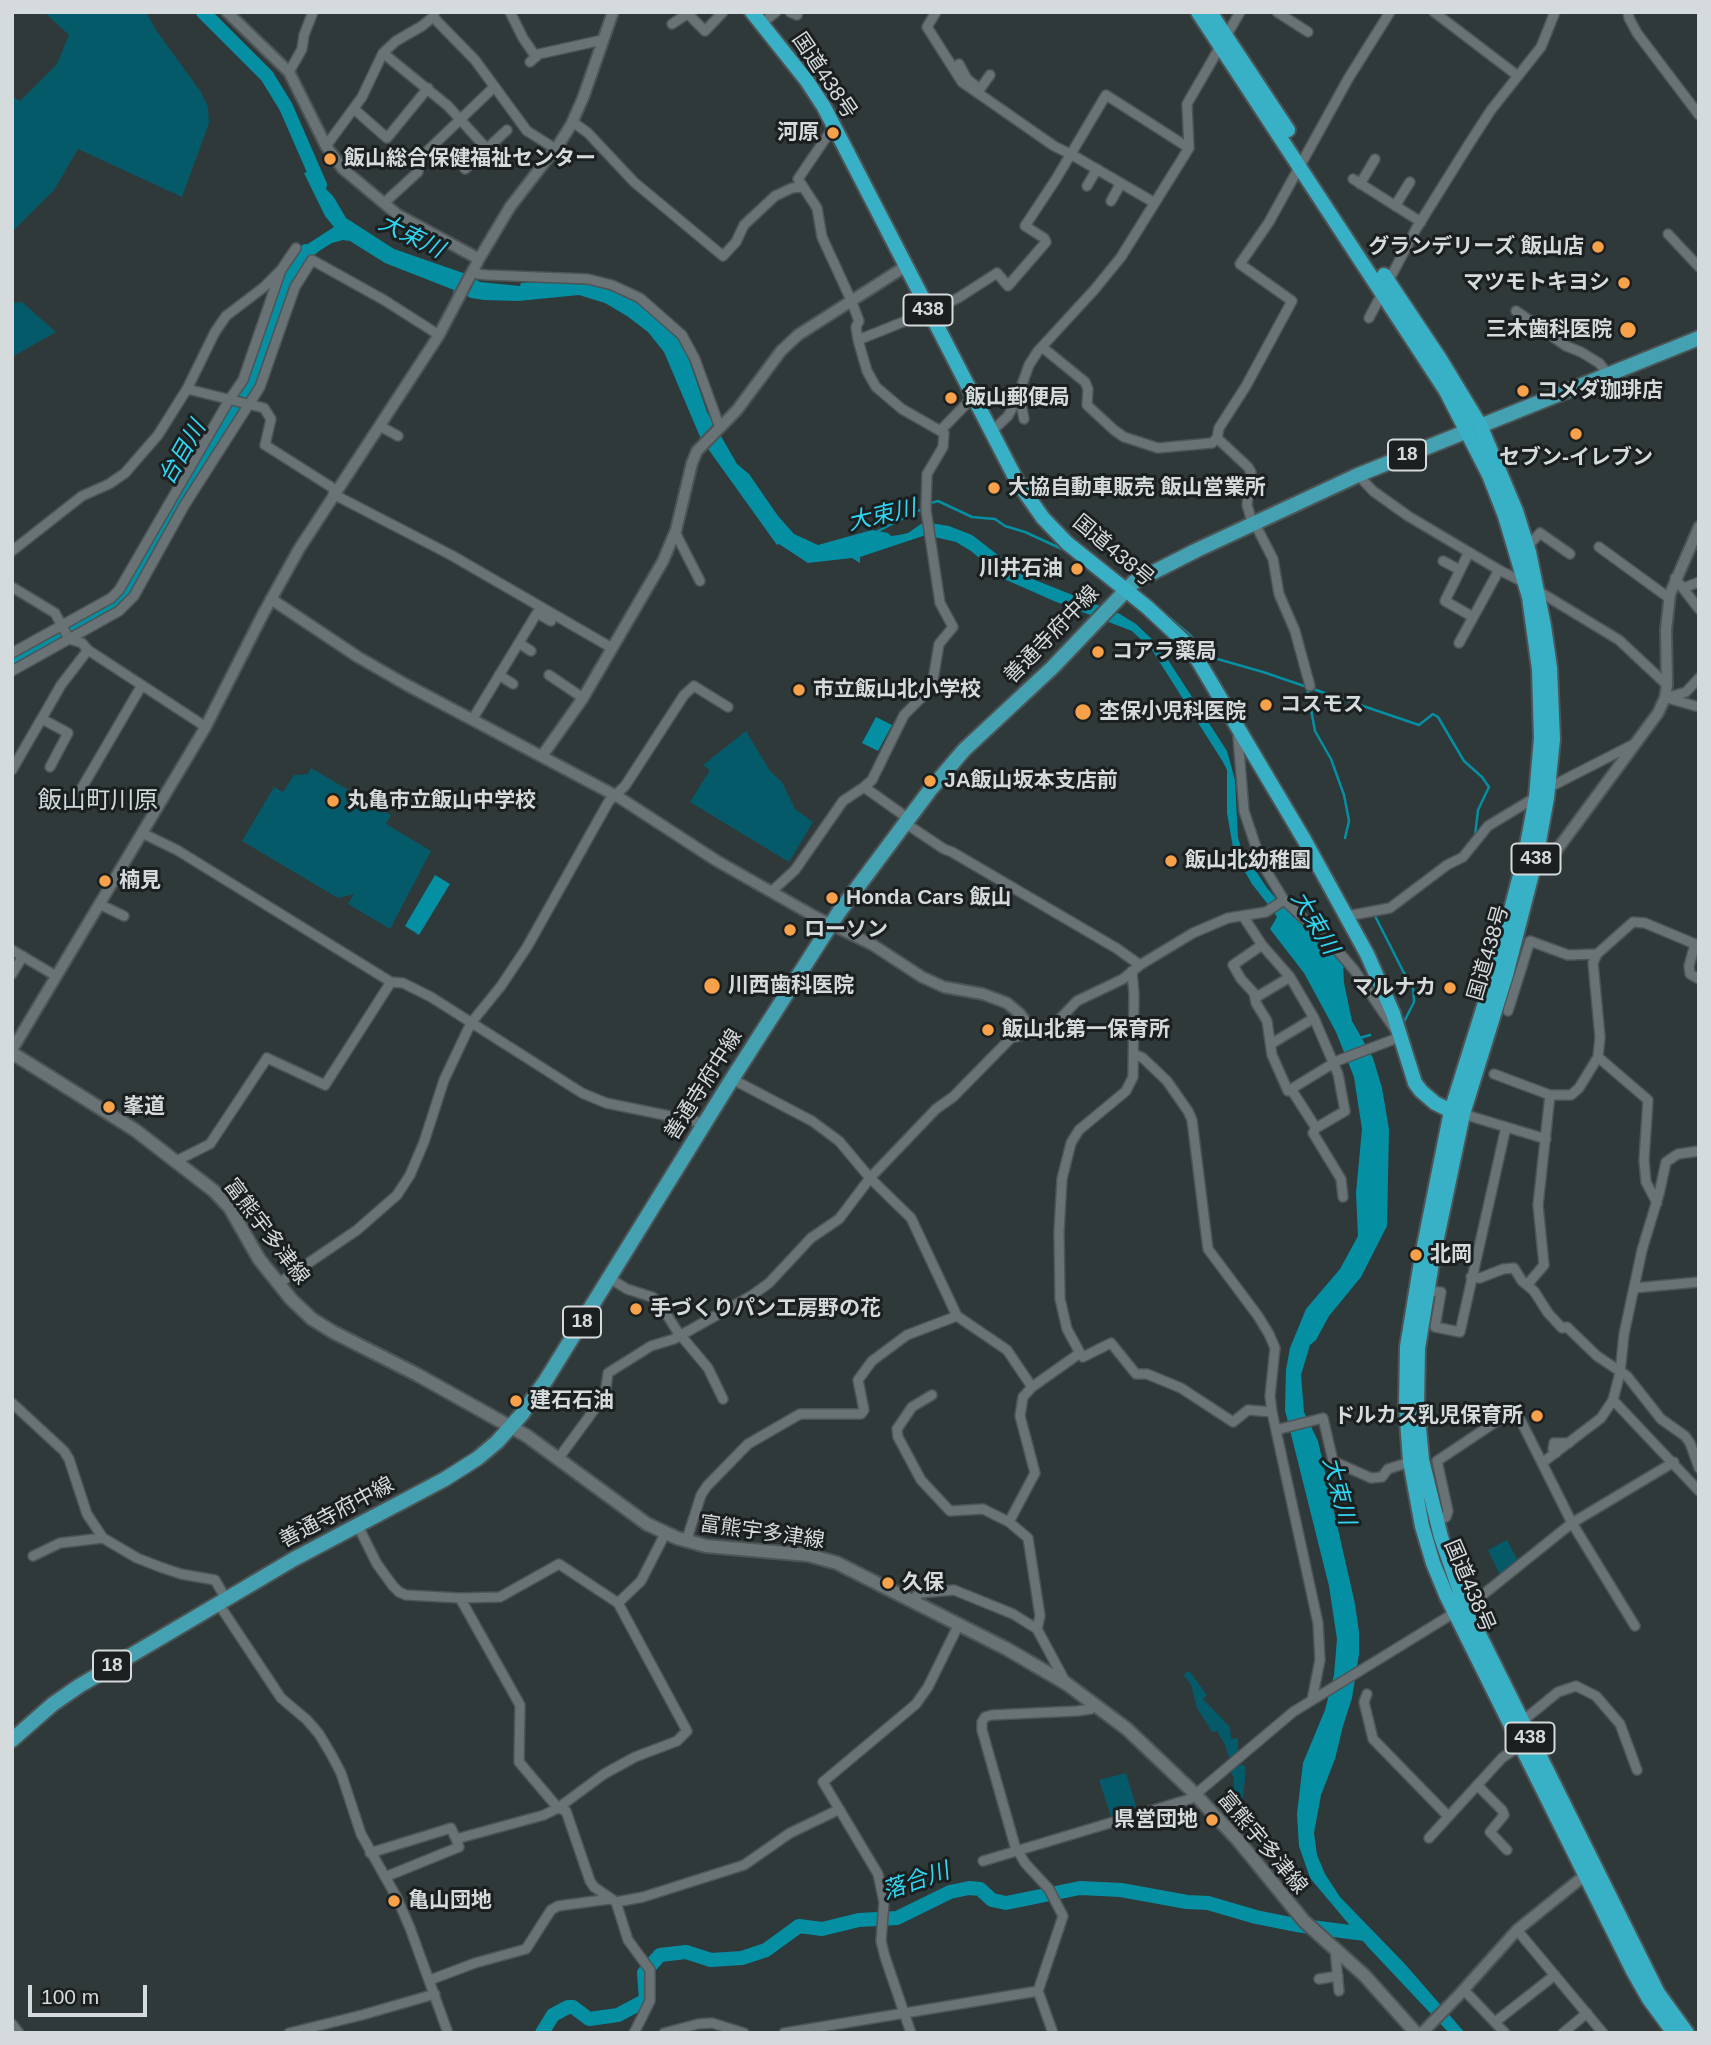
<!DOCTYPE html>
<meta charset="utf-8">
<style>
body{margin:0}
#map{position:relative;width:1711px;height:2045px;overflow:hidden;background:#30393a;font-family:Helvetica,sans-serif}
canvas{display:block}
.frame{position:absolute;inset:0;border:14px solid #d5dadc;pointer-events:none}
.scale{position:absolute;left:28px;top:1985px;width:119px;height:32px;box-sizing:border-box;border:4px solid #d5dadc;border-top:0;padding-left:9px;font-size:21px;line-height:24px;white-space:nowrap;color:#d5dadc;-webkit-text-stroke:5px #1b1f20;paint-order:stroke}
</style>
<div id="map">
<canvas width="1711" height="2045"></canvas>
<div class="frame"></div>
<div class="scale">100 m</div>
</div>
<script>
const ctx = document.querySelector('canvas').getContext('2d');
ctx.lineJoin = 'round';
function paint(path, color) { ctx.fillStyle = color; ctx.fill(path, 'evenodd'); }
const shape = rows => new Path2D(rows.map(r => 'M' + r).join(''));
function strokePath(path, color, width, dash) { ctx.strokeStyle = color; ctx.lineWidth = width; ctx.lineCap = dash ? 'butt' : 'round'; ctx.setLineDash(dash || []); ctx.stroke(path); }
function drawText(font, color, halo, rows, align = 'center') {
  ctx.font = font + ' Helvetica,"Noto Sans JP",sans-serif'; ctx.lineWidth = 6; ctx.setLineDash([]); ctx.textBaseline = 'middle'; ctx.strokeStyle = halo; ctx.fillStyle = color; for (const [text, x, y, turn = 0] of rows) {
    ctx.save(); ctx.translate(x, y); ctx.rotate((+turn || 0) * Math.PI / 180); ctx.textAlign = isNaN(turn) ? turn : align; if (halo) ctx.strokeText(text, 0, 0); ctx.fillText(text, 0, 0); ctx.restore();
  }
}
paint(shape([
 [44,12,146,12,156,30,201,92,208,107,209,123,182,197,78,149,54,190,12,232,12,96,20,101,57,64,69,35],
 [22,302,56,332,12,357,12,303],
 [746,731,770,771,782,782,795,809,813,822,789,862,690,802,710,770,703,765],
 [311,768,391,815,386,824,431,851,390,929,348,904,354,894,338,898,242,841,274,787,283,792,294,775,308,774],
 [1507,1540,1518,1561,1500,1575,1488,1550],
 [1186,1672,1190,1672,1207,1695,1203,1699,1230,1727,1231,1739,1238,1738,1238,1753,1230,1760,1225,1745,1217,1731,1212,1732,1197,1708,1191,1684,1184,1676],
 [1242,1764,1246,1768,1241,1819,1245,1832,1239,1835,1231,1825,1234,1824,1234,1777,1229,1771],
 [1126,1773,1137,1810,1112,1819,1099,1780]
]), '#045a68');
paint(shape([
 [318,168,327,185,325,188,333,196,346,218,394,249,466,274,480,282,520,286,521,283,551,280,581,282,628,295,643,305,680,339,686,351,707,412,737,464,749,474,778,516,794,534,818,545,872,530,888,533,891,536,899,535,908,533,924,522,949,526,972,535,1025,576,1120,614,1136,624,1159,646,1227,751,1235,780,1238,838,1242,850,1267,888,1280,903,1333,951,1343,964,1344,983,1352,1021,1373,1058,1382,1088,1389,1129,1387,1226,1361,1277,1329,1316,1316,1340,1310,1345,1301,1375,1304,1412,1318,1441,1355,1604,1359,1632,1359,1654,1352,1698,1343,1726,1335,1759,1321,1795,1314,1833,1317,1855,1325,1874,1340,1897,1404,1963,1465,2033,1449,2033,1368,1947,1310,1878,1299,1846,1297,1814,1303,1763,1325,1710,1334,1675,1337,1639,1329,1586,1285,1410,1286,1370,1290,1348,1306,1309,1340,1269,1358,1236,1356,1193,1362,1129,1354,1077,1336,1032,1304,973,1270,929,1277,917,1274,912,1252,884,1234,853,1227,813,1227,770,1223,762,1152,650,1132,631,1054,601,1004,579,971,551,956,542,926,535,860,557,860,563,852,558,808,563,779,544,777,545,701,439,664,352,648,332,627,316,605,303,579,295,518,301,484,300,471,298,458,291,454,298,452,296,454,290,385,263,350,241,343,240,332,243,319,251,299,270,290,263,300,249,334,227,325,216,304,173],
 [876,717,892,725,878,751,862,743],
 [435,875,450,884,419,935,405,926]
]), '#058fa3');
strokePath(shape([
 [931,503,938,501,972,517,995,519,1005,526,1025,532,1062,549],
 [874,533,922,509],
 [1162,611,1190,635,1207,656,1263,672,1419,725,1433,714,1438,717,1464,761,1482,777,1489,787,1478,810,1475,836],
 [1307,688,1315,731,1331,759,1344,795,1349,821,1345,838],
 [1374,914,1404,973,1413,986,1414,1002,1404,1022],
 [1360,1038,1370,1035]
]), '#058fa3', 2.5);
strokePath(shape([
 [203,12,267,76,286,107,320,185],
 [12,662,117,602,132,585,253,379,292,270,306,251],
 [542,2033,553,2015,568,2007,573,2007,589,2019,618,2015,646,2000,644,1973,660,1955,686,1952,711,1960,742,1958,766,1950,799,1926,822,1929,859,1920,897,1918,950,1892,969,1888,980,1889,992,1900,1006,1903,1080,1888,1121,1890,1187,1902,1208,1903,1256,1917,1296,1925,1365,1934]
]), '#058fa3', 14);
const minor = shape([
 [435,12,433,17,475,60,527,131,556,149],
 [510,12,523,38,536,57],
 [686,12,705,31,723,12],
 [790,12,797,15,798,12],
 [936,12,927,27,962,82,1054,146,1074,156,1155,203],
 [1277,12,1308,32],
 [1434,12,1518,76],
 [1628,12,1629,18,1637,33,1699,115],
 [672,24,687,14],
 [761,24,776,12],
 [383,53,448,106,487,149],
 [530,62,539,54,602,40],
 [959,64,967,79,976,86],
 [289,72,302,49,304,35,313,12],
 [980,89,990,75],
 [354,109,387,138,428,88],
 [573,122,588,133,634,182,723,256,736,242,744,225,775,196,792,188,803,187],
 [834,126,798,179,817,208,822,237,851,300,859,321,856,327,858,340,867,371,876,387,902,409,944,433,943,447,927,474,926,510,940,603,953,627,939,644,933,680,924,695,904,715,872,780,864,787,909,819],
 [326,146,362,97,383,53,396,41,422,26,433,17],
 [465,169,507,130],
 [1353,179,1421,222],
 [1360,184,1375,159],
 [1087,186,1097,169],
 [1111,201,1121,183],
 [384,203,418,172,419,159,493,88],
 [1395,206,1410,182],
 [1668,234,1699,267],
 [473,270,478,274,487,275,588,279,612,285,640,298,682,335,695,359,720,428],
 [1516,311,1566,346,1581,352,1599,363,1608,374],
 [1369,318,1416,229,1469,144,1491,110,1541,47,1555,12],
 [858,340,933,310,958,298,997,273,1008,286,1046,242,1044,238,1025,226,1056,179,1106,95,1189,148],
 [1042,347,1085,382,1088,389,1087,405,1114,430,1124,437,1158,448,1212,443,1217,438],
 [187,389,264,408,271,419,265,445,336,490],
 [1019,394,1024,419],
 [380,426,398,436],
 [940,431,973,397],
 [991,432,1008,416,1016,401,1029,365,1038,351,1095,289,1121,257,1189,148,1187,104,1240,12],
 [1358,475,1373,491,1408,516,1499,570,1525,583,1619,640,1667,685],
 [333,494,451,555,612,648],
 [1255,524,1273,559,1279,594,1295,631,1310,686],
 [1253,525,1247,505,1251,472,1248,467,1217,438,1219,428,1246,386,1292,301,1240,264,1269,222,1348,79,1390,12],
 [675,532,700,581],
 [1527,547,1540,533,1570,554],
 [1599,547,1669,598],
 [12,551,82,496,109,484,125,473,158,435,187,389,215,332,226,316,264,287,280,271],
 [1469,552,1445,601,1473,617],
 [1443,561,1460,570],
 [1675,578,1699,609],
 [12,587,55,613,69,639,82,643,88,650,206,727],
 [1683,588,1699,582],
 [519,643,531,651],
 [1459,643,1499,570],
 [12,653,111,598,119,590,229,400,243,380,281,270,296,248],
 [12,671,119,611,134,596,184,506,260,387,295,287,312,260,384,300,439,335],
 [499,675,513,684],
 [549,675,583,698],
 [1665,698,1686,692,1699,678],
 [1667,698,1699,707],
 [42,719,68,733,50,767],
 [472,720,537,613,551,621],
 [1240,733,1238,737,1244,811,1261,862,1284,900,1338,951,1355,971,1400,1037,1337,1061,1288,1091,1272,1055,1267,1021,1256,1003,1254,993,1241,979,1233,965,1262,945],
 [12,770,61,685,88,650],
 [1548,788,1636,743],
 [80,791,142,685],
 [905,823,944,849,952,852,1116,948,1140,965],
 [142,833,177,850,391,982,403,983,431,997,582,1093,606,1103,704,1123],
 [771,892,795,870,843,801,864,787],
 [99,904,124,916],
 [1243,916,1262,945,1290,977,1314,1018,1338,1074,1345,1111,1316,1128,1291,1089],
 [1347,916,1390,908,1447,865,1463,857,1488,826,1536,797],
 [12,950,56,976],
 [12,974,23,956],
 [1255,998,1290,977],
 [1508,1011,1530,941,1568,955,1597,954],
 [1271,1044,1314,1018],
 [1134,1054,1143,1058,1167,1081,1188,1111,1192,1120,1208,1249,1258,1316,1269,1334,1275,1348,1270,1396,1272,1412,1318,1623,1320,1660,1312,1700],
 [1598,1057,1648,1100,1644,1160,1646,1182,1657,1203],
 [1494,1074,1550,1095,1571,1095,1579,1088,1598,1057,1600,1037,1593,963,1597,954,1633,922,1645,923,1695,944,1689,966,1690,974,1699,979],
 [732,1079,812,1121,839,1141,870,1178,911,1218,957,1316,1007,1350,1032,1387],
 [1463,1114,1546,1139],
 [1316,1128,1313,1133,1341,1179,1343,1197],
 [1699,1151,1678,1154,1666,1162,1659,1194,1642,1250,1624,1334,1620,1373,1613,1400,1699,1491],
 [176,1161,210,1144,267,1058,325,1085,391,982],
 [1471,1277,1480,1278,1503,1269,1514,1268,1522,1281,1534,1291,1548,1313,1562,1328,1567,1327,1597,1356,1627,1376,1661,1419,1685,1436,1690,1443,1699,1468],
 [609,1278,627,1289,652,1297,659,1302,677,1331,708,1368,723,1399],
 [279,1283,357,1230,397,1195,410,1175,424,1142,444,1080,471,1023,501,986,527,947,609,801,625,786,684,695,694,686,728,707],
 [1527,1285,1544,1265,1538,1205,1550,1095],
 [1634,1288,1699,1282],
 [1427,1291,1441,1292,1435,1327,1460,1332,1506,1127],
 [1080,1353,1067,1329,1060,1299,1059,1232,1062,1179,1071,1143,1079,1130,1126,1091,1133,1077,1134,994,1132,971],
 [932,1395,912,1407,897,1429,898,1437,921,1480,950,1511,983,1509,1009,1522],
 [12,1403,64,1451,69,1459,87,1514,103,1538,137,1558,160,1567,181,1574,215,1580,226,1599],
 [1276,1430,1323,1418,1333,1461,1371,1478,1382,1477,1388,1469,1413,1461],
 [1556,1453,1553,1449,1554,1443,1569,1443],
 [558,1459,605,1395,608,1373,651,1346,674,1339,751,1296,769,1283,811,1238,839,1219,870,1178,936,1109,953,1097,1011,1038,1050,1029,1077,1001,1123,979,1140,965,1193,933,1228,918,1266,912,1284,900],
 [1542,1463,1601,1418,1613,1400],
 [1436,1521,1446,1517,1448,1511,1437,1461,1515,1409,1572,1523,1635,1626],
 [358,1526,377,1564,393,1586,399,1592,406,1595,460,1598,500,1597,559,1564,618,1603,687,1731,677,1741,635,1757,604,1774,558,1808,544,1815,456,1839,451,1828,370,1853],
 [686,1542,701,1495,707,1486,748,1444,800,1414,861,1414,864,1410,858,1380,872,1361,907,1335,957,1316],
 [33,1556,60,1543,103,1538],
 [460,1598,520,1705,519,1762,558,1808,566,1811,590,1881,594,1887,616,1902,628,1940,650,1970,650,2001,634,2033],
 [916,1602,916,1596,921,1593,954,1590,1013,1614,1037,1629,1066,1683],
 [218,1603,281,1698,307,1720,319,1734,331,1754,341,1773,361,1834,397,1898,410,1928,448,2033],
 [618,1603,641,1581,665,1534],
 [1037,1629,1040,1616,1028,1538,1009,1522,1035,1473,1020,1416,1023,1397,1032,1387,1080,1353,1083,1357,1111,1343,1136,1374,1147,1374,1181,1388,1233,1422,1248,1410,1272,1412],
 [1367,1694,1364,1702,1373,1739,1448,1816],
 [1520,1723,1558,1692,1576,1686,1596,1696,1620,1724,1637,1770],
 [1477,1785,1502,1810,1504,1815,1490,1832,1507,1850],
 [1429,1838,1502,1758,1524,1743],
 [983,1861,1190,1799,1293,1712,1480,1597,1572,1523,1674,1462],
 [385,1877,459,1847,456,1839],
 [616,1902,643,1897,744,1865,790,1833,838,1810],
 [1517,1930,1603,2033],
 [1335,1949,1339,1991],
 [1319,1979,1338,1976],
 [430,1980,475,1963,526,1949,551,1910,558,1906,610,1899],
 [1464,1990,1505,2033],
 [1495,2022,1555,1975],
 [12,2024,19,2033],
 [289,2033,362,2015,435,1994],
 [664,2033,698,2024,712,2023,744,2033],
 [784,2033,1038,1991],
 [911,2033,885,1957,881,1941,884,1902,878,1874,823,1782,916,1704,928,1687,959,1624],
 [1053,2033,1038,1991,1063,1916,1049,1889,1025,1863,1015,1846,982,1730,982,1722,985,1717,992,1715,1077,1711,1091,1709,1096,1705],
 [1563,2033,1587,2013]
]);
const tertiary = shape([
 [227,12,289,72,326,146,343,169,398,215,479,259],
 [271,599,358,657,405,684,620,798,717,861,814,916,873,945,922,977,944,987,983,994,1007,1003,1020,1014,1034,1033],
 [542,756,583,698,663,561,676,530,692,463,697,451,737,410,781,351,798,335,906,266],
 [1529,857,1551,858,1658,713,1665,698,1667,685,1666,630,1670,594,1699,527],
 [12,1050,205,728,263,614,299,549,439,335,479,259,510,207,559,144,571,125,583,98,613,12],
 [1422,2033,1458,1996,1517,1930,1579,1880,1591,1873]
]);
const secondary = shape([
 [12,1053,135,1130,214,1191,230,1208,259,1259,291,1299,312,1319,333,1332,416,1374,527,1436,647,1524,677,1538,706,1546,808,1555,837,1563,1007,1649,1067,1684,1127,1729,1190,1789,1237,1839,1304,1921,1365,1976,1416,2033]
]);
const primary = shape([
 [12,1740,53,1704,79,1686,294,1559,445,1479,478,1458,497,1442,522,1414,546,1380,732,1079,839,912,930,790,964,750,1053,667,1134,582,1197,550,1358,475,1699,338]
]);
const trunk = shape([
 [752,12,807,81,824,107,1017,481,1043,518,1067,543,1147,607,1190,647,1305,841,1367,954,1393,1013,1415,1083,1421,1091,1435,1103,1451,1111,1458,1113],
 [1198,12,1446,391,1489,475,1505,516,1529,597,1539,669,1541,738,1536,797,1525,856,1495,971,1451,1111,1422,1256,1407,1347,1406,1406,1410,1461,1422,1526,1433,1563,1447,1597,1633,1971,1649,1999,1674,2033],
 [1210,12,1288,130],
 [1384,275,1440,359,1480,425,1516,511,1529,552,1544,626,1550,668,1553,739,1547,798,1536,858,1506,975,1463,1114,1433,1257,1418,1348,1417,1406,1422,1460,1441,1537,1465,1606,1658,1993,1687,2033]
]);
strokePath(minor, '#4d5456', 12);
strokePath(tertiary, '#4d5456', 14);
strokePath(secondary, '#4d5456', 16);
strokePath(primary, '#4d5456', 18);
strokePath(trunk, '#4d5456', 18);
strokePath(minor, '#697274', 9);
strokePath(tertiary, '#697274', 10);
strokePath(secondary, '#697274', 12);
strokePath(primary, '#44a1b1', 14);
strokePath(trunk, '#38b1c6', 14);
for (const [x, y, r, color] of [
 [833,133,7,"#f8a14b"],
 [330,159,7,"#f8a14b"],
 [1598,247,7,"#f8a14b"],
 [1624,283,7,"#f8a14b"],
 [1628,330,9,"#f8a14b"],
 [1523,391,7,"#f8a14b"],
 [951,398,7,"#f8a14b"],
 [1576,434,7,"#f8a14b"],
 [994,488,7,"#f8a14b"],
 [1077,569,7,"#f8a14b"],
 [1098,652,7,"#f8a14b"],
 [799,690,7,"#f8a14b"],
 [1266,705,7,"#f8a14b"],
 [1083,712,9,"#f8a14b"],
 [930,781,7,"#f8a14b"],
 [333,801,7,"#f8a14b"],
 [1171,861,7,"#f8a14b"],
 [105,881,7,"#f8a14b"],
 [832,898,7,"#f8a14b"],
 [790,930,7,"#f8a14b"],
 [712,986,9,"#f8a14b"],
 [1450,988,7,"#f8a14b"],
 [988,1030,7,"#f8a14b"],
 [109,1107,7,"#f8a14b"],
 [1416,1255,7,"#f8a14b"],
 [636,1309,7,"#f8a14b"],
 [516,1401,7,"#f8a14b"],
 [1537,1416,7,"#f8a14b"],
 [888,1583,7,"#f8a14b"],
 [1212,1820,7,"#f8a14b"],
 [394,1901,7,"#f8a14b"]
]) { const dot = new Path2D(); dot.arc(x, y, r, 0, 2 * Math.PI); ctx.fillStyle = color; ctx.fill(dot); strokePath(dot, '#1b1f20', 2.5); }
for (const [x, y, w] of [
 [928,310,49],
 [1407,455,38],
 [1536,859,49],
 [582,1322,38],
 [112,1666,38],
 [1530,1738,49]
]) { const box = new Path2D(); box.roundRect(x - w / 2, y - 15.5, w, 31, 5); ctx.fillStyle = '#1b1f20'; ctx.fill(box); strokePath(box, '#d5dadc', 2); }
drawText('bold 19px', '#d5dadc', null, [
 ["438",928,310],
 ["18",1407,455],
 ["438",1536,859],
 ["18",582,1322],
 ["18",112,1666],
 ["438",1530,1738]
]);
drawText('21px', '#d5dadc', '#1b1f20', [
 ["国道438号",824,76,56],
 ["国道438号",1113,551,40],
 ["善通寺府中線",1052,635,-46],
 ["国道438号",1489,953,-74],
 ["善通寺府中線",704,1085,-58],
 ["富熊宇多津線",266,1232,53],
 ["善通寺府中線",337,1513,-28],
 ["富熊宇多津線",762,1533,8],
 ["国道438号",1469,1586,67],
 ["富熊宇多津線",1262,1843,50]
]);
drawText('bold 21px', '#d5dadc', '#1b1f20', [
 ["河原",819,133,"right"],
 ["飯山総合保健福祉センター",344,159],
 ["グランデリーズ 飯山店",1584,247,"right"],
 ["マツモトキヨシ",1610,283,"right"],
 ["三木歯科医院",1612,330,"right"],
 ["コメダ珈琲店",1537,391],
 ["飯山郵便局",965,398],
 ["セブン-イレブン",1576,458,"center"],
 ["大協自動車販売 飯山営業所",1008,488],
 ["川井石油",1063,569,"right"],
 ["コアラ薬局",1112,652],
 ["市立飯山北小学校",813,690],
 ["コスモス",1280,705],
 ["杢保小児科医院",1099,712],
 ["JA飯山坂本支店前",944,781],
 ["丸亀市立飯山中学校",347,801],
 ["飯山北幼稚園",1185,861],
 ["楠見",119,881],
 ["Honda Cars 飯山",846,898],
 ["ローソン",804,930],
 ["川西歯科医院",728,986],
 ["マルナカ",1436,988,"right"],
 ["飯山北第一保育所",1002,1030],
 ["峯道",123,1107],
 ["北岡",1430,1255],
 ["手づくりパン工房野の花",650,1309],
 ["建石石油",530,1401],
 ["ドルカス乳児保育所",1523,1416,"right"],
 ["久保",902,1583],
 ["県営団地",1198,1820,"right"],
 ["亀山団地",408,1901]
], 'left');
drawText('italic 23px', '#2fd7f3', '#1b1f20', [
 ["大束川",411,237,26],
 ["台目川",183,453,-60],
 ["大束川",882,516,-13],
 ["大束川",1314,923,59],
 ["大束川",1338,1491,75],
 ["落合川",916,1882,-19]
]);
drawText('24px', '#cfd9db', '#1b1f20', [
 ["飯山町川原",98,801]
]);
</script>
